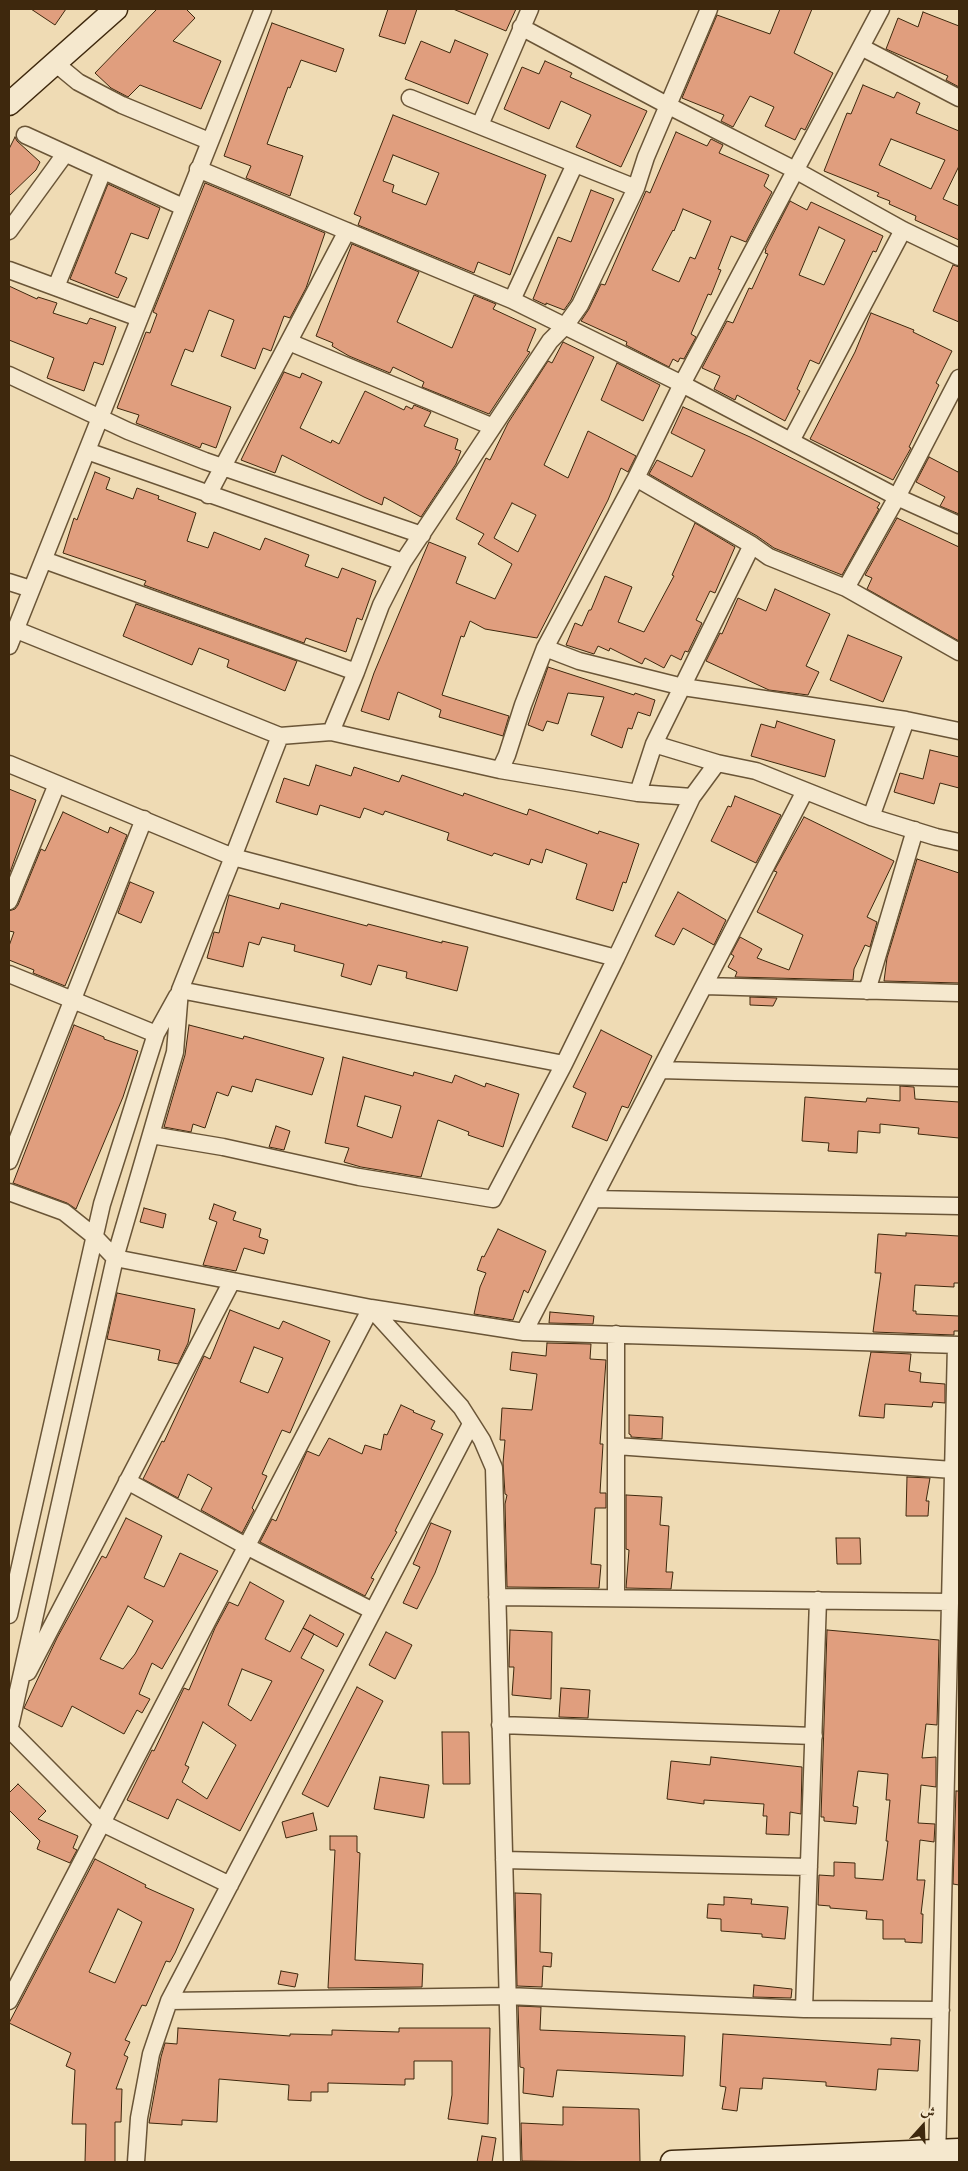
<!DOCTYPE html>
<meta charset="utf-8">
<style>
body{margin:0}
#map{position:relative;width:968px;height:2171px;overflow:hidden;background:#efdbb4;font-family:"IM FELL DW Pica",Amiri,serif}
canvas{display:block}
.frame{position:absolute;inset:0;border:10px solid #3e280d;pointer-events:none}
.north{position:absolute;left:898px;top:2101px;width:50px;height:50px;-webkit-text-stroke:4px #f5e8ce;paint-order:stroke;rotate:20deg;font-size:14px;font-weight:700;line-height:20px;text-align:center;color:#3e280d}
.north::after{content:'';display:block;margin:auto;width:18px;height:22px;background:#3e280d;clip-path:polygon(50% 0,100% 100%,50% 72%,0 100%)}
</style>
<div id="map">
<canvas width="968" height="2171"></canvas>
<div class="frame"></div>
<div class="north">ش</div>
</div>
<script>
const ctx = document.querySelector('canvas').getContext('2d');
ctx.lineJoin = 'round';
function paint(path, color) { ctx.fillStyle = color; ctx.fill(path, 'evenodd'); }
const shape = rows => new Path2D(rows.map(r => 'M' + r).join(''));
function strokePath(path, color, width, dash) { ctx.strokeStyle = color; ctx.lineWidth = width; ctx.lineCap = dash ? 'butt' : 'round'; ctx.setLineDash(dash || []); ctx.stroke(path); }
const building = shape([
 [31,9,66,9,55,25,31,9],
 [157,9,186,9,195,18,173,41,221,61,201,109,140,85,128,97,111,88,95,73,157,9],
 [388,9,417,9,405,44,379,36,388,9],
 [453,9,516,9,506,31,453,9],
 [780,9,812,9,794,53,833,73,805,130,801,128,795,140,765,126,774,107,750,96,733,127,721,121,724,115,682,98,717,15,770,34,780,9],
 [923,12,959,26,959,87,946,80,948,76,886,49,898,18,918,27,923,12],
 [272,23,344,49,336,72,301,60,290,88,288,87,267,144,303,156,290,196,246,178,251,166,224,156,272,23],
 [455,40,488,54,468,104,405,79,421,41,450,53,455,40],
 [545,61,572,73,570,77,647,111,621,167,576,147,591,115,561,101,549,129,504,109,522,67,539,74,545,61],
 [863,85,894,98,897,92,920,103,916,113,959,131,959,166,943,199,959,206,959,240,915,220,916,216,889,204,890,201,877,196,879,193,824,171,847,113,851,114,863,85],
 [891,139,945,160,931,189,879,165,891,139],
 [393,115,546,175,510,275,478,262,474,273,358,225,361,217,354,214,393,115],
 [393,155,439,173,426,205,392,192,394,185,383,181,393,155],
 [676,132,707,146,711,139,723,145,719,153,769,175,764,186,772,192,746,242,731,236,718,269,721,270,711,295,708,294,691,334,696,337,684,359,680,358,678,362,673,359,669,367,626,345,627,342,581,321,589,309,601,284,605,285,646,191,650,193,676,132],
 [683,209,711,221,695,259,690,257,679,282,652,270,673,230,674,231,683,209],
 [15,137,17,141,40,162,36,170,9,196,9,149,15,137],
 [205,183,325,233,306,288,290,318,284,316,271,351,263,348,255,369,221,356,234,320,209,310,193,352,185,349,171,385,231,407,216,448,202,443,200,448,136,423,139,415,117,408,146,332,150,333,157,314,153,312,205,183],
 [108,184,160,208,148,239,131,233,115,273,127,278,118,298,70,279,108,184],
 [591,190,614,199,571,300,564,310,546,303,546,305,533,299,558,237,571,242,591,190],
 [790,201,807,210,811,202,883,236,876,252,873,251,819,364,810,360,797,389,800,391,785,421,737,395,735,400,714,389,720,376,702,368,727,321,733,323,749,288,752,289,768,254,765,253,766,250,765,250,790,201],
 [819,227,845,240,824,285,799,275,819,227],
 [352,244,419,272,397,322,452,348,474,295,496,304,493,309,536,329,527,351,530,352,489,414,422,387,424,382,393,367,390,373,349,356,332,346,333,343,316,336,352,244],
 [953,265,959,267,959,322,933,311,953,265],
 [9,286,37,299,38,297,57,303,53,313,87,324,90,318,116,327,103,365,94,362,84,391,47,378,54,358,9,340,9,286],
 [871,313,914,330,913,332,952,351,936,383,939,385,909,447,911,448,893,480,810,439,855,352,871,313],
 [563,342,594,357,544,465,568,478,588,431,636,456,628,472,621,468,608,500,537,638,485,629,470,621,464,637,461,636,442,695,509,716,503,736,439,717,441,710,398,692,389,720,361,711,374,673,429,542,466,557,456,583,495,599,512,564,478,544,484,534,456,519,486,458,490,460,508,423,548,361,552,363,563,342],
 [512,503,536,515,518,552,494,538,512,503],
 [617,363,660,385,643,421,601,400,617,363],
 [284,372,300,378,302,373,322,382,300,428,331,443,332,440,339,444,365,391,404,410,406,406,412,409,414,405,431,412,424,426,458,439,455,449,461,451,456,464,421,517,384,497,382,505,364,497,282,455,275,473,241,460,284,372],
 [683,407,750,437,880,503,877,508,879,509,842,575,774,548,757,536,649,474,657,460,692,477,705,450,671,433,683,407],
 [929,457,958,472,959,469,959,514,940,506,945,497,916,482,929,457],
 [95,472,110,478,106,489,133,499,137,488,159,496,158,499,196,513,187,541,208,548,214,532,260,550,265,538,309,555,305,566,338,578,342,568,376,581,362,620,357,618,346,652,306,638,304,643,144,585,146,581,63,553,74,518,77,520,95,472],
 [897,518,959,547,959,641,867,589,872,578,865,575,897,518],
 [695,523,735,547,715,593,710,591,696,620,702,623,688,652,685,651,681,660,671,655,664,668,645,658,642,664,610,648,609,651,598,646,594,654,566,645,575,623,582,626,589,610,591,610,605,576,632,587,618,622,644,632,674,576,672,575,695,523],
 [775,589,830,614,806,666,819,672,808,695,769,690,706,661,720,633,722,634,738,598,766,611,775,589],
 [136,604,297,661,285,691,227,667,229,660,199,648,192,665,123,636,136,604],
 [848,635,902,657,883,702,830,680,848,635],
 [548,667,634,695,635,693,655,700,650,716,638,712,632,729,628,728,622,748,591,735,604,697,568,693,558,724,547,721,543,731,528,725,548,667],
 [777,721,835,740,825,777,751,756,761,724,775,728,777,721],
 [930,750,959,757,959,788,940,783,934,804,894,792,900,773,923,779,930,750],
 [316,765,351,776,354,767,399,782,402,775,463,796,464,793,527,815,529,809,598,834,599,831,639,844,626,883,623,882,613,911,576,899,587,864,546,849,542,863,531,859,529,865,494,853,492,856,447,840,449,833,385,811,383,815,364,808,360,818,320,805,317,815,276,802,284,778,309,786,316,765],
 [9,789,36,800,9,875,9,789],
 [735,796,781,815,756,863,711,841,728,806,731,807,735,796],
 [63,812,108,833,110,827,127,835,65,986,33,973,34,970,9,960,9,946,14,932,9,931,9,911,15,909,18,905,41,849,45,851,63,812],
 [804,817,894,861,867,917,877,922,870,947,865,945,854,969,853,980,735,977,737,972,728,967,734,956,731,954,740,937,762,949,757,958,789,970,803,935,757,912,777,872,774,871,804,817],
 [917,859,959,873,959,983,884,981,887,958,917,859],
 [130,882,154,892,141,923,118,913,130,882],
 [678,892,726,920,714,945,683,928,674,945,655,936,678,892],
 [229,895,279,909,281,903,367,926,368,924,442,943,442,941,468,947,457,991,406,978,407,972,378,965,371,985,341,976,344,964,294,951,295,945,262,937,259,945,249,942,243,967,207,958,214,932,219,933,229,895],
 [750,997,777,998,773,1006,750,1005,750,997],
 [74,1025,104,1037,104,1039,138,1051,123,1097,76,1209,67,1203,13,1183,74,1025],
 [189,1025,243,1039,244,1036,324,1058,312,1095,256,1079,252,1092,232,1086,228,1096,217,1092,205,1128,193,1124,191,1132,164,1127,185,1055,189,1025],
 [601,1030,652,1056,628,1108,622,1106,607,1141,572,1127,586,1093,573,1087,601,1030],
 [343,1057,413,1076,414,1072,452,1083,455,1075,485,1087,486,1083,519,1094,503,1147,468,1135,469,1132,438,1120,421,1177,361,1167,344,1162,349,1148,325,1143,343,1057],
 [365,1096,401,1106,392,1138,357,1126,365,1096],
 [900,1086,914,1087,915,1099,959,1102,959,1138,918,1134,919,1128,880,1124,880,1133,858,1131,857,1153,828,1151,829,1143,802,1141,805,1097,866,1102,867,1098,900,1101,900,1086],
 [276,1126,290,1131,284,1150,269,1147,276,1126],
 [214,1204,236,1212,233,1220,261,1229,259,1237,268,1240,264,1254,244,1248,236,1271,203,1265,217,1222,209,1219,214,1204],
 [144,1208,166,1214,163,1228,140,1222,144,1208],
 [498,1229,546,1251,528,1293,524,1290,513,1320,474,1314,480,1287,486,1273,477,1270,482,1256,484,1257,498,1229],
 [906,1233,959,1236,959,1283,954,1283,954,1287,915,1285,913,1311,916,1311,916,1314,959,1316,959,1331,954,1331,954,1335,873,1332,881,1273,875,1273,878,1234,906,1236,906,1233],
 [117,1293,195,1309,188,1343,178,1364,158,1360,160,1350,107,1339,117,1293],
 [230,1310,279,1329,283,1321,330,1341,290,1433,282,1430,262,1474,267,1476,252,1508,254,1510,242,1533,201,1510,212,1488,188,1474,178,1498,143,1479,162,1441,164,1442,204,1356,210,1359,230,1310],
 [254,1347,283,1358,268,1393,240,1382,254,1347],
 [550,1312,594,1316,593,1324,549,1323,550,1312],
 [547,1343,591,1344,590,1359,606,1360,600,1444,603,1444,600,1493,606,1493,606,1508,595,1508,591,1564,601,1565,599,1588,507,1587,505,1504,507,1495,505,1494,503,1463,505,1440,500,1440,502,1408,532,1410,537,1374,510,1370,512,1352,546,1356,547,1343],
 [871,1352,911,1354,909,1371,921,1373,920,1382,945,1384,945,1403,933,1402,932,1407,885,1404,884,1418,859,1416,871,1352],
 [401,1405,414,1411,413,1412,435,1421,431,1429,443,1434,395,1531,397,1532,371,1578,374,1579,365,1596,260,1542,272,1519,276,1521,307,1451,319,1456,329,1438,362,1454,365,1445,381,1450,384,1434,387,1435,401,1405],
 [629,1415,663,1417,662,1439,631,1437,631,1435,629,1434,629,1415],
 [907,1477,930,1478,926,1501,929,1501,928,1516,906,1516,907,1477],
 [626,1495,662,1497,660,1525,669,1526,666,1572,673,1572,671,1589,626,1588,629,1550,626,1549,626,1495],
 [126,1518,162,1536,144,1578,164,1587,180,1553,218,1571,162,1669,152,1663,139,1694,150,1699,142,1713,137,1710,124,1734,72,1706,62,1727,24,1708,57,1638,102,1556,106,1558,126,1518],
 [128,1606,153,1621,135,1654,123,1669,100,1659,128,1606],
 [431,1523,451,1531,435,1573,417,1609,403,1603,420,1567,413,1564,431,1523],
 [836,1538,860,1538,861,1564,837,1564,836,1538],
 [250,1582,284,1601,265,1639,290,1652,303,1628,314,1634,301,1658,324,1670,240,1831,177,1799,168,1819,127,1800,152,1750,154,1751,184,1688,189,1690,215,1628,229,1602,238,1606,250,1582],
 [242,1669,272,1681,251,1721,228,1705,242,1669],
 [203,1722,236,1745,207,1799,182,1782,189,1767,185,1765,203,1722],
 [310,1615,344,1634,337,1647,303,1628,310,1615],
 [510,1630,552,1632,551,1699,512,1695,514,1667,509,1667,510,1630],
 [827,1630,939,1640,937,1725,926,1724,922,1758,936,1757,936,1787,921,1785,918,1823,935,1824,934,1842,920,1840,917,1880,925,1880,921,1914,923,1914,922,1943,905,1942,905,1939,883,1939,883,1920,866,1919,867,1911,830,1908,830,1906,818,1905,819,1875,834,1876,834,1862,855,1863,855,1878,883,1880,888,1841,886,1841,890,1800,886,1800,888,1774,858,1771,853,1806,858,1807,856,1824,824,1821,824,1817,821,1817,827,1630],
 [386,1632,412,1645,395,1679,369,1665,386,1632],
 [357,1687,383,1701,328,1807,302,1794,357,1687],
 [561,1688,590,1690,588,1718,559,1717,561,1688],
 [442,1732,469,1732,470,1784,443,1784,442,1732],
 [711,1757,802,1767,801,1814,790,1812,789,1835,766,1834,767,1816,763,1816,764,1804,704,1800,704,1804,667,1799,671,1761,710,1765,711,1757],
 [380,1777,429,1785,424,1818,374,1809,380,1777],
 [18,1784,46,1811,38,1819,78,1836,73,1848,77,1850,70,1863,37,1849,40,1841,9,1810,9,1793,18,1784],
 [956,1791,959,1791,959,1885,953,1884,956,1791],
 [313,1813,317,1830,286,1838,282,1822,313,1813],
 [330,1836,357,1836,357,1852,360,1853,355,1960,423,1964,422,1987,328,1988,335,1850,330,1850,330,1836],
 [95,1859,146,1885,145,1887,194,1909,175,1953,170,1962,166,1961,146,2006,142,2005,125,2040,130,2042,124,2055,128,2057,116,2089,122,2089,121,2122,115,2122,115,2162,85,2162,86,2124,72,2124,75,2070,66,2066,71,2053,9,2023,95,1859],
 [118,1909,142,1922,115,1983,89,1972,118,1909],
 [515,1893,541,1894,540,1952,552,1953,551,1967,543,1966,542,1987,517,1986,515,1893],
 [724,1897,752,1899,751,1904,788,1907,785,1939,762,1937,762,1934,721,1931,721,1919,707,1918,708,1904,724,1905,724,1897],
 [281,1971,298,1974,295,1987,278,1984,281,1971],
 [754,1985,792,1989,791,1998,753,1997,754,1985],
 [518,2006,541,2007,540,2030,685,2036,683,2076,557,2070,553,2097,523,2093,524,2068,520,2067,518,2006],
 [178,2028,290,2036,290,2034,332,2035,332,2030,399,2032,399,2028,490,2028,488,2124,448,2119,452,2095,452,2061,414,2061,414,2079,405,2079,405,2085,328,2083,328,2092,311,2092,311,2101,288,2100,289,2085,219,2079,217,2122,182,2120,182,2125,149,2123,161,2057,165,2043,177,2044,178,2028],
 [723,2034,891,2045,891,2038,920,2040,918,2071,878,2069,876,2090,826,2086,826,2082,763,2078,762,2089,740,2088,737,2111,722,2109,726,2087,720,2086,723,2034],
 [563,2107,639,2109,640,2162,522,2161,521,2123,563,2125,563,2107],
 [482,2136,496,2138,492,2162,477,2162,482,2136]
]);
paint(building, '#e09e7e');
strokePath(building, '#3e280d', 1);
const street = shape([
 [521,27,667,105,795,170,903,230,959,257],
 [861,47,959,98],
 [55,63,78,82,122,105,209,141],
 [410,98,636,188],
 [480,125,530,9],
 [25,135,183,207],
 [198,169,512,300,682,384,897,497,959,525],
 [9,231,65,154],
 [9,270,139,318],
 [56,287,103,171],
 [512,300,575,164],
 [289,342,493,427],
 [9,375,128,431,205,461,422,535],
 [791,441,903,230],
 [87,451,403,562],
 [636,478,752,545,769,557,846,588,959,652],
 [208,495,347,231],
 [44,560,356,672],
 [9,582,31,589],
 [846,588,897,497,959,378],
 [14,629,280,736,331,732,500,770,638,793,654,744,752,545],
 [9,646,263,9],
 [545,648,579,661,683,687,906,720,959,731],
 [331,732,356,672,381,605,403,562,550,341,565,326,580,305,636,188,646,157,709,9],
 [654,744,717,763],
 [9,764,233,857,180,990,564,1064,616,958,233,857,280,736],
 [500,770,507,755,523,705,545,648,636,478,682,384,881,9],
 [638,793,692,797],
 [871,817,906,720],
 [9,901,57,784],
 [616,958,692,797,717,763,756,771,871,817,936,837,959,842],
 [9,974,156,1034],
 [704,986,959,993],
 [867,991,915,830],
 [660,1070,959,1078],
 [151,1135,223,1147,359,1177,493,1199,564,1064],
 [9,1161,144,819],
 [9,1192,64,1212,94,1236,115,1258,371,1308,524,1332,959,1345],
 [593,1199,959,1206],
 [524,1332,805,791],
 [616,1334,616,1598],
 [616,1446,953,1470],
 [127,1481,246,1546,373,1611],
 [497,1597,950,1602],
 [9,1615,102,1204,156,1034,177,996],
 [28,1672,232,1281],
 [500,1725,814,1736],
 [9,1729,102,1823,230,1885],
 [9,1731,115,1258,175,1052,180,990],
 [504,1860,809,1867],
 [9,2001,371,1308,461,1407,482,1440,494,1468,512,2162],
 [169,2001,508,1996,804,2009,941,2010],
 [804,2009,818,1600],
 [136,2162,139,2118,151,2054,169,2001,471,1424],
 [937,2162,956,1345]
]);
const secondary = shape([
 [9,104,116,9],
 [672,2162,959,2150]
]);
strokePath(street, '#6a5537', 19);
strokePath(secondary, '#3e280d', 25);
strokePath(street, '#f5e8ce', 16);
strokePath(secondary, '#f5e8ce', 22);
</script>
